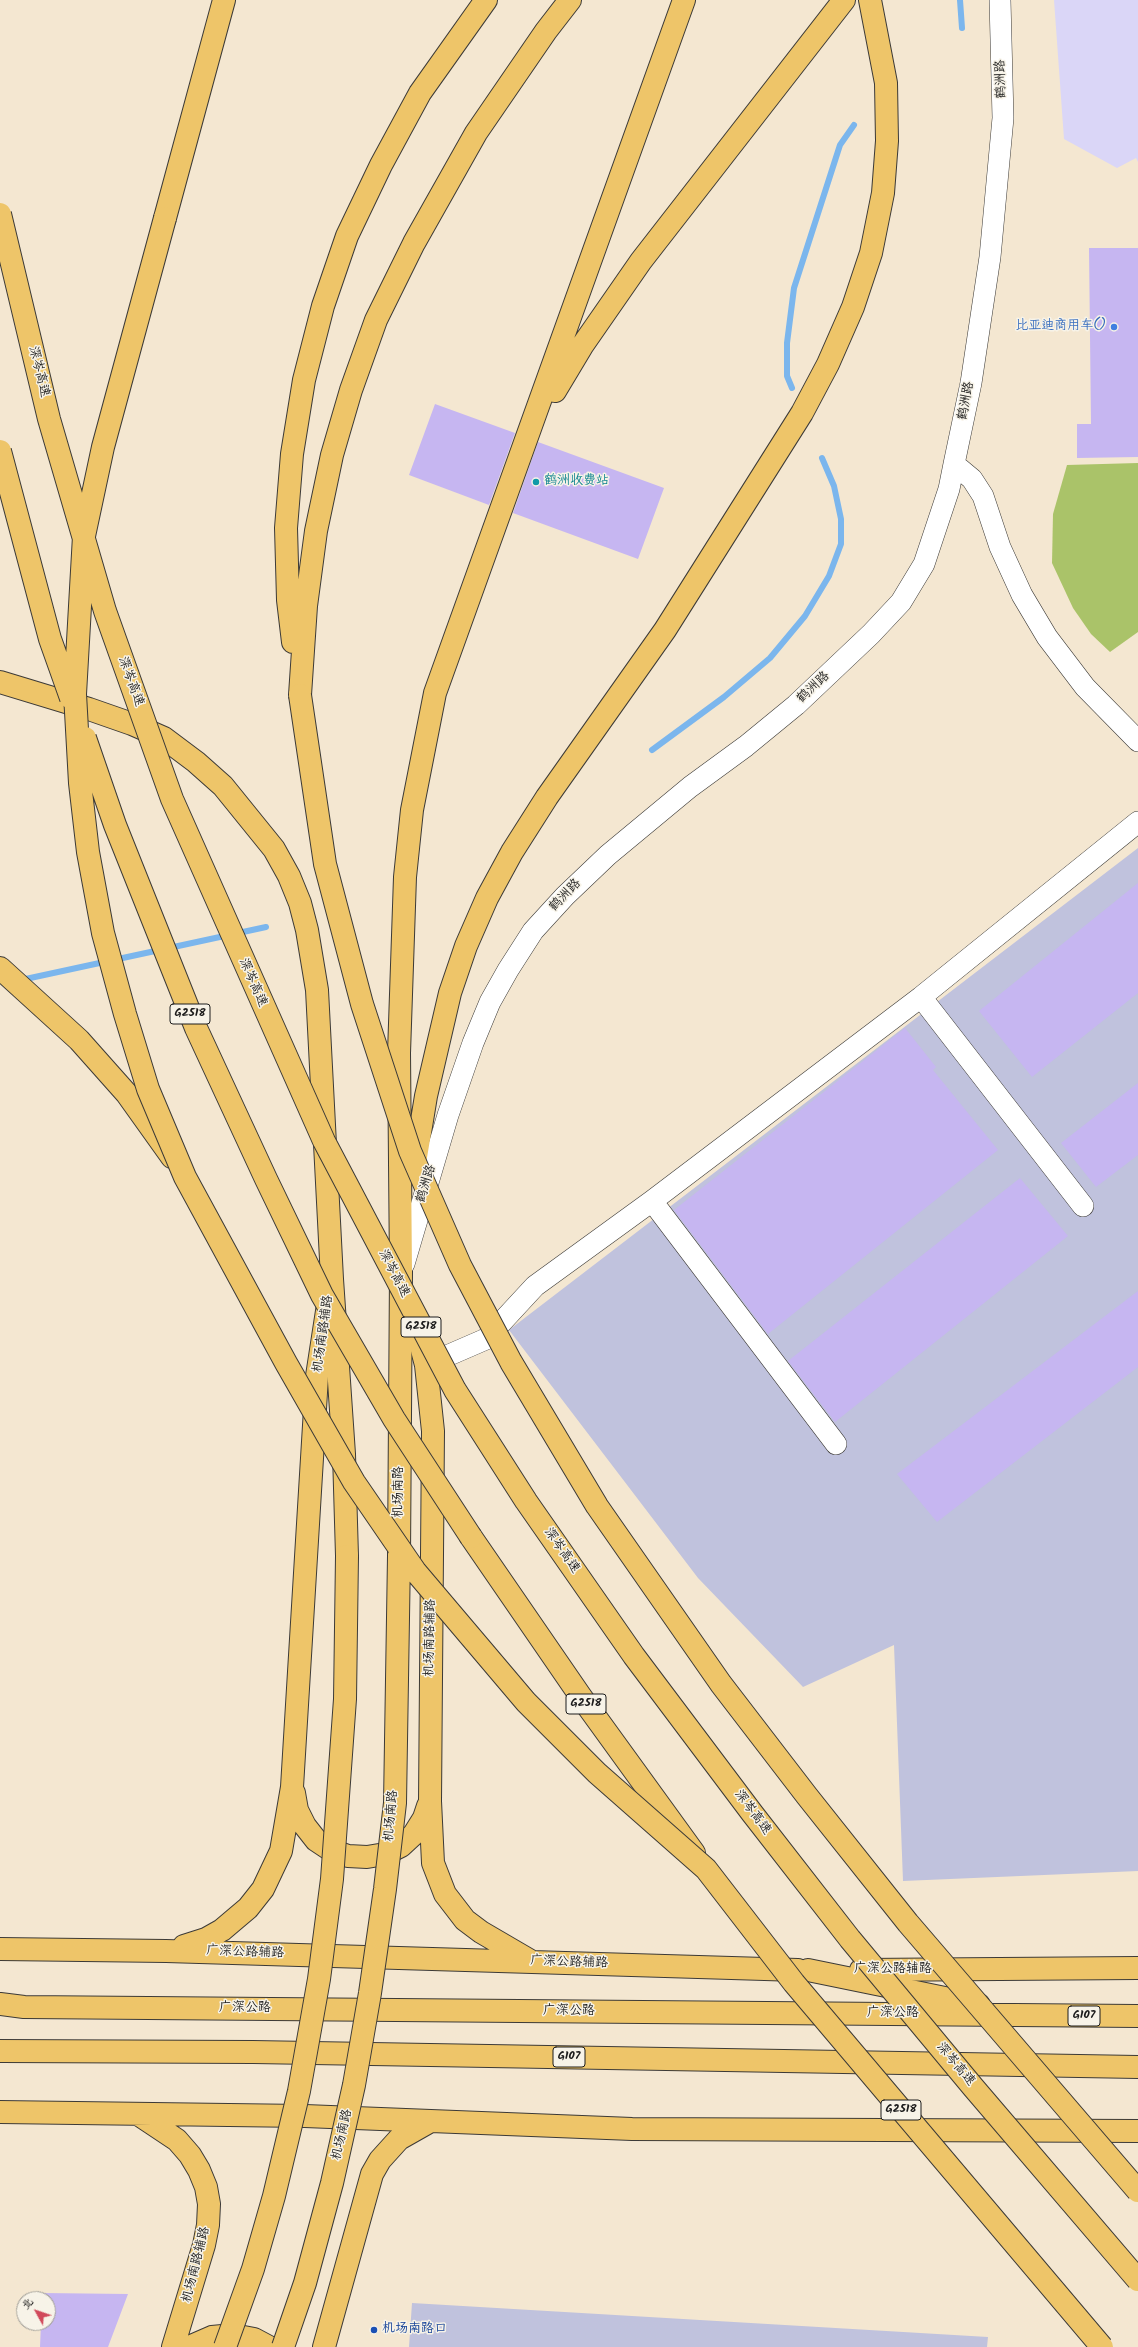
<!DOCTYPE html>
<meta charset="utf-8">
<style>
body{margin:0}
#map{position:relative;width:1138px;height:2347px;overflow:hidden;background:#f4e7d1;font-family:Kalam,"LXGW WenKai TC",sans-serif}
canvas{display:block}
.north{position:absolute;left:16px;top:2291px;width:40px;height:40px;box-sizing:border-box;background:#f7f3e8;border:1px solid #9f9d96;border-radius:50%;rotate:310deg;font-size:11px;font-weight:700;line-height:16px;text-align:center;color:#1c1c1c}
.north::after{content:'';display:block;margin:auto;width:14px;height:18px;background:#d1495b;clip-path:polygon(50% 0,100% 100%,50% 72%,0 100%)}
</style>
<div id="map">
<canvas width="1138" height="2347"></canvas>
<div class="north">北</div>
</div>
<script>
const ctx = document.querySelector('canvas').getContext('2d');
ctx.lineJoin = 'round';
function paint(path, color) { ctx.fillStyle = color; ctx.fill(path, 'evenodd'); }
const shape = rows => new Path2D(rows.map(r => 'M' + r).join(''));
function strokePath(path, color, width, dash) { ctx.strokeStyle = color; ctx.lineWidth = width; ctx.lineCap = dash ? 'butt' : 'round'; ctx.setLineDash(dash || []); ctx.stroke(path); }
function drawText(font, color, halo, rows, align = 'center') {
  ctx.font = font + ' Kalam,"LXGW WenKai TC",sans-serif'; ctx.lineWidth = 3; ctx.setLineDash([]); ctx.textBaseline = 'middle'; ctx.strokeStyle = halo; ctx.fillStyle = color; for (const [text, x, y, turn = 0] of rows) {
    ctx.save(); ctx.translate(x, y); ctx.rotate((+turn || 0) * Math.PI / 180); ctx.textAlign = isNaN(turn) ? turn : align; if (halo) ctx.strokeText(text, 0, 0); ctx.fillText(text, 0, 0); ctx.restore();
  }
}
paint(shape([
 [1054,0,1138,0,1138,162,1136,158,1117,168,1064,139]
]), '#dad6f7');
paint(shape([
 [1138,848,1138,1871,903,1881,894,1645,803,1687,698,1578,509,1330],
 [412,2303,988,2337,987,2347,409,2347]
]), '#c0c2dd');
paint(shape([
 [1138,463,1138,632,1110,652,1091,634,1073,608,1052,563,1053,514,1067,465]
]), '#aac369');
strokePath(shape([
 [960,0,962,28],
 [792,388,787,376,787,343,794,288,840,145,854,125],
 [652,750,724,697,770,658,805,616,829,576,841,544,841,519,834,486,822,458],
 [21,980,266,927]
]), '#7bb6ed', 6);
paint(shape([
 [1089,248,1138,248,1138,457,1077,458,1077,424,1091,424],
 [435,404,515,433,489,505,409,475],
 [538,442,664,488,638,559,513,513],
 [1138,883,1138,993,1032,1077,979,1011],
 [905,1028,936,1067,933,1070,998,1150,768,1334,674,1210],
 [1138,1083,1138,1155,1096,1187,1061,1143],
 [1020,1178,1068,1236,835,1422,788,1361],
 [1138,1291,1138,1367,937,1522,897,1474],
 [42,2293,128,2294,108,2347,40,2347,41,2323,48,2323,48,2299,42,2299]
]), '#c6b6f1');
const street = shape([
 [954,464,972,479,983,496,1000,547,1022,595,1047,637,1085,687,1138,741],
 [921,997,1083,1206],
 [652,1201,836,1444],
 [404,1264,448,1115,473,1043,490,1002,508,970,533,931,565,896,608,855,690,787,746,746,796,705,871,634,901,602,924,564,949,489,954,464,971,383,990,257,1003,118,1000,0],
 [426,1365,486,1339,535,1286,652,1201,921,997,1138,822]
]);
const primary = shape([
 [415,1323,426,1365,433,1431,430,1801,433,1863,445,1894,465,1920,481,1932,529,1960],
 [294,1793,297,1810,305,1826,316,1840,331,1850,348,1856,367,1857,385,1854,401,1846,414,1834,424,1818,428,1806],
 [184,1946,206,1939,222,1930,248,1908,263,1889,281,1851,292,1787,317,1376,329,1298],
 [0,1949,166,1951,798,1970],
 [861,1970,1138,1968],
 [0,2112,305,2116,632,2129,1138,2131],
 [138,2114,177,2140,190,2155,199,2170,206,2187,209,2204,208,2225,204,2245,173,2347],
 [189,2347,212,2337,233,2335,254,2339,269,2347],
 [324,2347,372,2174,380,2160,399,2139,429,2122]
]);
const highway = shape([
 [165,218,224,0],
 [555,391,582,346,641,261,844,0],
 [293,642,288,600,286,528,292,454,304,380,323,306,347,236,381,165,420,93,486,0],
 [0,682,89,709,132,724,164,738,196,762,223,786,274,849,289,876,300,903,307,930,317,990,332,1279,344,1454,347,1556],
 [300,695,306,606,316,531,332,455,351,390,376,320,414,243,476,133,546,31,570,0],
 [0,968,79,1040,127,1094,172,1157],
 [414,1169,426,1096,450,993,466,946,487,898,512,852,547,797,665,630,802,413,828,364,853,307,871,253,883,193,887,141,886,83,870,0],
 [471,1537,581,1697,694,1853],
 [399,1556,401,1272,399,1053,405,877,412,810,435,693,684,0],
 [808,1970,979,2005],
 [0,2004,24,2007,1138,2016],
 [0,2051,253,2052,1138,2067]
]);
strokePath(street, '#3c3a37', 22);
strokePath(primary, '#3c3a37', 24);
strokePath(highway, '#3c3a37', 24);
strokePath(street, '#fff', 21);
strokePath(primary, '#eec569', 22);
strokePath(highway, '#eec569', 22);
const highwayBridge = shape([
 [0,214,49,419,105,611,172,799,324,1141,455,1390,526,1501,634,1656,752,1813,850,1939,973,2087,1138,2280],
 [165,218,103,447,84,536,75,694,80,783,88,852,103,933,125,1014,148,1089,185,1177,286,1363,354,1482,415,1571,526,1702,597,1773,706,1869,794,1983,1102,2347],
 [0,451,50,639,71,698],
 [300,695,325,864,362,1004,410,1151,460,1265,511,1362,597,1506,721,1684,807,1796,908,1923,1138,2191],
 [85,738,115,825,196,1028,266,1179,322,1295,394,1419,471,1537],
 [225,2347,253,2269,274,2196,299,2091,319,1979,332,1879,345,1699,347,1556],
 [283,2347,305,2283,332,2183,354,2085,370,1993,385,1889,395,1803,399,1556]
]);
strokePath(highwayBridge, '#3c3a37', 24, []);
strokePath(highwayBridge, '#eec569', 22);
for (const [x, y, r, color] of [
 [1114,327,4,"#3f7fe0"],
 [536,482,4,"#0f9aa8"],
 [374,2330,4,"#1a4fb4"]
]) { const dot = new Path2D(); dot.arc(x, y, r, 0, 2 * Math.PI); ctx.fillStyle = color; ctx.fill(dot); strokePath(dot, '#f7f3e8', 1.5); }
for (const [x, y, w] of [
 [190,1014,40],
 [421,1327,40],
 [586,1704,40],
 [1084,2016,32],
 [569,2057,32],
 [901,2110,40]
]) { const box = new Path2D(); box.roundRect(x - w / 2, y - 10, w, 20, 3); ctx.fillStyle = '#f7f3e8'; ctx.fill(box); strokePath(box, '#1c1c1c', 1); }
drawText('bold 12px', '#1c1c1c', null, [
 ["G2518",190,1014],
 ["G2518",421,1327],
 ["G2518",586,1704],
 ["G107",1084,2016],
 ["G107",569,2057],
 ["G2518",901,2110]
]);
drawText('13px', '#1c1c1c', '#f7f3e8', [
 ["鹤洲路",1002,79,-92],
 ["深岑高速",38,372,76],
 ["鹤洲路",967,401,-79],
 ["深岑高速",130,682,70],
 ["鹤洲路",814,688,-43],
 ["鹤洲路",566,896,-46],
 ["深岑高速",252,983,66],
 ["鹤洲路",427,1184,-73],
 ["深岑高速",393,1274,62],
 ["机场南路辅路",324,1334,-82],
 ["机场南路",400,1492,-90],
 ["深岑高速",561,1551,55],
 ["机场南路辅路",431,1638,-89],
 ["深岑高速",752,1813,53],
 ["机场南路",392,1816,-85],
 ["广深公路辅路",245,1953,2],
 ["广深公路辅路",569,1963,2],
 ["广深公路辅路",893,1970],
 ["广深公路",245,2009],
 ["广深公路",569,2012],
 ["广深公路",893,2014],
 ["深岑高速",955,2065,50],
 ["机场南路",343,2135,-77],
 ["机场南路辅路",197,2265,-76]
]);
drawText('13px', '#366cbe', '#f7f3e8', [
 ["比亚迪商用车()",1106,327]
], 'right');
drawText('13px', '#0d838f', '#f7f3e8', [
 ["鹤洲收费站",544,482]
], 'left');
drawText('13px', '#164399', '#f7f3e8', [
 ["机场南路口",382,2330]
], 'left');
</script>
